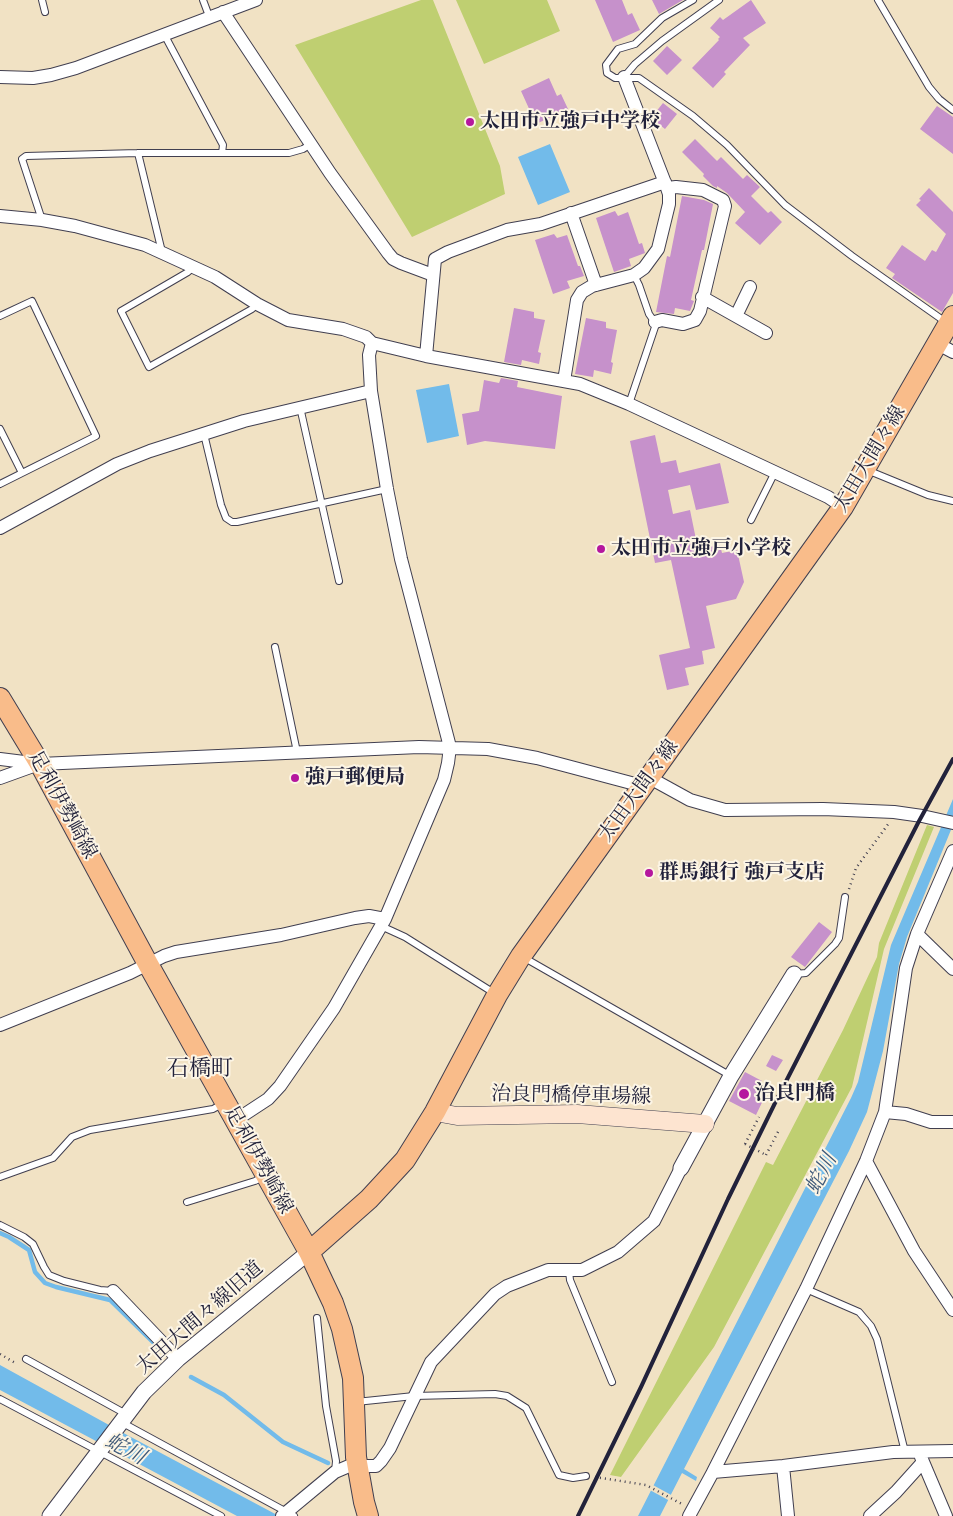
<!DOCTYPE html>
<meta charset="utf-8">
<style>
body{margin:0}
canvas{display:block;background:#f1e2c4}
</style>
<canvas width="953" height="1516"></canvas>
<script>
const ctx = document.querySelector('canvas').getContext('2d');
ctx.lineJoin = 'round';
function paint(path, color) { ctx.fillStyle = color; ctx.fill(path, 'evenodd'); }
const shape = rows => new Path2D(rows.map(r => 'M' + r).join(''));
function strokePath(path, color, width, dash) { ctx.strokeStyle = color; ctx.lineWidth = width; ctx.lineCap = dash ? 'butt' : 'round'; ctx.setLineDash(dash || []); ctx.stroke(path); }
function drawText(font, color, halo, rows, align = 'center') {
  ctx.font = font + ' "Old Standard TT","Noto Serif JP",serif'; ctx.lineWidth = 4; ctx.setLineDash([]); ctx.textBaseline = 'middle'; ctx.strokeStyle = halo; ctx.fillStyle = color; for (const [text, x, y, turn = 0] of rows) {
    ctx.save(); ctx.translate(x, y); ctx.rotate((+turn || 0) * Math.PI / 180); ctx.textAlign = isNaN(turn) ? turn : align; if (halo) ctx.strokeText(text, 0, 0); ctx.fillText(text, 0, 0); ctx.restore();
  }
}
paint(shape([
 [421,0,433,0,500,166,505,194,412,237,295,45],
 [456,0,547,0,560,31,484,64],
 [927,825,934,827,884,949,852,1087,714,1347,621,1477,610,1475,766,1162,773,1165,843,1030,877,957,879,943]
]), '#bfcf71');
paint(shape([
 [550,144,570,192,538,205,518,157],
 [449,384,459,436,427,443,416,390],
 [953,799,953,825,907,937,899,964,883,1051,867,1112,849,1151,684,1469,697,1477,696,1481,682,1473,660,1516,638,1516,851,1098,858,1082,891,945],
 [0,1365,129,1436,279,1516,237,1516,0,1390]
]), '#72bbea');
paint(shape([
 [651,1484,673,1496,670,1501,648,1489]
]), '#f1e2c4');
strokePath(shape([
 [0,1233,9,1237,29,1250,35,1272,45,1283,56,1287,110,1300,162,1351],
 [191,1377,224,1395,283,1442,328,1463]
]), '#72bbea', 4.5);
paint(shape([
 [595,0,622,0,628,15,632,13,640,30,613,42],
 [652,0,683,0,659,14],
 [751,0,766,23,743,38,750,45,724,72,726,74,713,88,692,68,719,40,718,39,720,37,710,28,720,17,723,20],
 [667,46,682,60,667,75,653,61],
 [549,78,557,96,561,94,568,109,536,124,521,91],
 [663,103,677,114,665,129,651,118],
 [937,106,953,117,953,154,920,129],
 [695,139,717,161,721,157,743,179,747,175,760,187,751,196,768,213,771,211,782,222,760,245,735,223,745,212,727,193,717,186,717,188,713,186,703,176,704,174,682,152],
 [929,188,953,212,953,293,942,312,892,278,895,274,886,268,902,245,925,261,932,250,936,252,946,234,916,205,921,200,919,199],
 [682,196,704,200,713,204,704,250,702,250,691,300,694,301,690,311,675,308,674,314,656,312,667,256,670,257],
 [615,211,618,216,628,212,639,244,642,243,645,253,629,259,631,266,614,272,596,218],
 [554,234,557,238,567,235,578,266,580,266,584,276,567,281,570,288,553,294,535,240],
 [514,308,534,312,534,318,545,320,538,352,541,353,539,364,522,360,521,365,504,362],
 [586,318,606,322,606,328,617,330,611,362,613,363,611,374,594,370,593,377,575,374],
 [501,378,518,381,517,387,562,396,555,449,485,441,467,445,462,414,479,411,484,380,499,383],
 [655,435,661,463,676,460,679,473,720,463,729,503,696,510,690,485,668,490,673,514,690,510,698,549,720,545,722,553,737,550,744,582,736,599,706,606,715,648,702,651,704,664,685,668,689,685,667,690,659,655,690,648,671,560,655,563,630,441],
 [819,922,832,932,805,967,791,957],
 [772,1055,783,1060,776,1071,766,1066],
 [745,1072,762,1081,758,1087,767,1092,756,1115,729,1101]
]), '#c691cb');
const service = shape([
 [42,0,45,12],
 [203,0,209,16],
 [693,0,662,18,635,44,618,49,606,65,607,73,615,78,639,78,693,116,727,145,785,205,852,256,947,323],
 [878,0,929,87,939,99,953,110],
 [164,34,223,145,222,153],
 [624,77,635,64,662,41,719,0],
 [138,153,162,252],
 [42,220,22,159,26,156,138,153,289,153,303,149,311,144],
 [193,267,188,272,121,311,149,367,252,309,257,304],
 [0,316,32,301,96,436,0,484],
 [629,404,656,324,649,314,639,285,634,275],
 [300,407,339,581],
 [0,429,22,473],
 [204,434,221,505,226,518,232,522,237,522,387,489],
 [867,470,928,495,953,501],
 [751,520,775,472],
 [275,647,297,752],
 [381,926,405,937,494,993],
 [523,957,731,1076],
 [795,974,806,973,835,944,839,938,845,897],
 [0,1177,53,1158,72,1137,90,1130,213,1109,222,1104],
 [187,1202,255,1181,265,1176],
 [0,1225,24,1237,33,1244,44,1267,49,1275,64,1281,100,1290,113,1291],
 [569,1271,570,1280,612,1382],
 [806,1289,859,1312,871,1326,877,1339,905,1452],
 [317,1318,326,1406,336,1461,335,1472],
 [26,1359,126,1414],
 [0,1399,221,1516],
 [356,1402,414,1396,495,1394,507,1396,526,1408,559,1475,573,1478,586,1476],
 [121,1422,294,1516]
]);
const minor = shape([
 [223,12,330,173,388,253,393,259,401,263,433,275],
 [0,77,33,78,51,75,76,68,256,0],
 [571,213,596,285],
 [0,216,42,220,75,226,145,245,215,277,257,304,288,320,343,329,366,337,372,343,426,356,580,384,629,404,828,497,843,507],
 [702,297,766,333],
 [736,316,750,287],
 [655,322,662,320,683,324,695,320,700,311,725,206,723,200,703,190,676,187,667,188],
 [936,343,953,352],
 [426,356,435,259,448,252,507,230,541,224,665,182],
 [564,381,577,300,582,292,592,286,634,275,644,268,658,249,669,204,669,194,667,188,624,77],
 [0,528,117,464,150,451,244,421,371,391],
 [0,759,40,764,419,747,488,749,537,758,635,784,642,788],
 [0,778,36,765],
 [650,778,690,800,725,810,823,809,894,812,922,816,953,823],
 [917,934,953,969],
 [0,1025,130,973,164,956,176,952,281,935,355,918,369,916,385,919],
 [885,1112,906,1114,931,1122,953,1122],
 [236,1120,268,1099,280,1086,334,1008,385,919,444,780,448,763,450,747,401,559,387,489,371,391,369,355,372,343],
 [866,1161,914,1251,953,1310],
 [113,1291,178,1359],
 [921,1457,946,1516],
 [783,1466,788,1516],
 [713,1472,806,1289,866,1161,885,1112,906,968,917,934,953,851],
 [282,1516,335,1472,349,1466,376,1466,381,1461,390,1448,431,1362,495,1294,507,1286,548,1270,582,1270,618,1252,654,1221,681,1168],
 [689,1516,713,1472,783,1466,893,1452,953,1451],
 [870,1516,896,1492,923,1462]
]);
const tertiary = shape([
 [681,1168,731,1076,794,974],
 [50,1516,144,1392,178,1359,309,1252]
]);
const secondary = shape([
 [435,1112,457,1116,577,1114,705,1124]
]);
const primary = shape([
 [0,698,40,764,148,964,309,1252,333,1303,342,1329,353,1378,356,1457,364,1502,368,1516],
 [309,1252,369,1199,405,1160,435,1112,497,995,521,956,843,507,953,316]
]);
strokePath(service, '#413f50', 8);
strokePath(minor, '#413f50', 14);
strokePath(tertiary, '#413f50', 17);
strokePath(secondary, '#413f50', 19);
strokePath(primary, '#413f50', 22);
strokePath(shape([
 [849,889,856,868,889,823],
 [745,1144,759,1117],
 [766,1155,779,1130],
 [0,1354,17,1364],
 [595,1477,646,1485,682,1504]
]), '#413f50', 2.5, [1, 4]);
strokePath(service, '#fff', 6);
strokePath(minor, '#fff', 12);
strokePath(tertiary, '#fff', 15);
strokePath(secondary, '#fde4d0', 18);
strokePath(primary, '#f9bc8a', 20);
strokePath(shape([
 [578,1516,641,1387,728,1199,777,1099,918,823,953,759]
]), '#22223b', 4);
strokePath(shape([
 [745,1144,766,1155]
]), '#413f50', 2.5, [1, 4]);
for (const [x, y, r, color] of [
 [470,122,5,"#b5179e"],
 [601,549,5,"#b5179e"],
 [295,778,5,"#b5179e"],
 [649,873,5,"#b5179e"],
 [744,1094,6,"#b5179e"]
]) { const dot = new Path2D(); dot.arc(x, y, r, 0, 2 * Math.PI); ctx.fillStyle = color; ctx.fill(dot); strokePath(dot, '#fcf5e5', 2); }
drawText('bold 20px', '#22223b', '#fcf5e5', [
 ["太田市立強戸中学校",480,122],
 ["太田市立強戸小学校",611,549],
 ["強戸郵便局",305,778],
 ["群馬銀行 強戸支店",659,873],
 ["治良門橋",755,1094]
], 'left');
drawText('20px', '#22223b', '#fcf5e5', [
 ["太田大間々線",870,459,-59],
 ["太田大間々線",639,791,-54],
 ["足利伊勢崎線",62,805,61],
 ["治良門橋停車場線",571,1096,1],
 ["足利伊勢崎線",258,1160,61],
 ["太田大間々線旧道",200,1318,-41]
]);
drawText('italic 21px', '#3e5878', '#fcf5e5', [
 ["蛇川",822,1174,-63],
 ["蛇川",125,1450,27]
]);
drawText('22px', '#22223b', '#fcf5e5', [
 ["石橋町",200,1069]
]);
</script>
